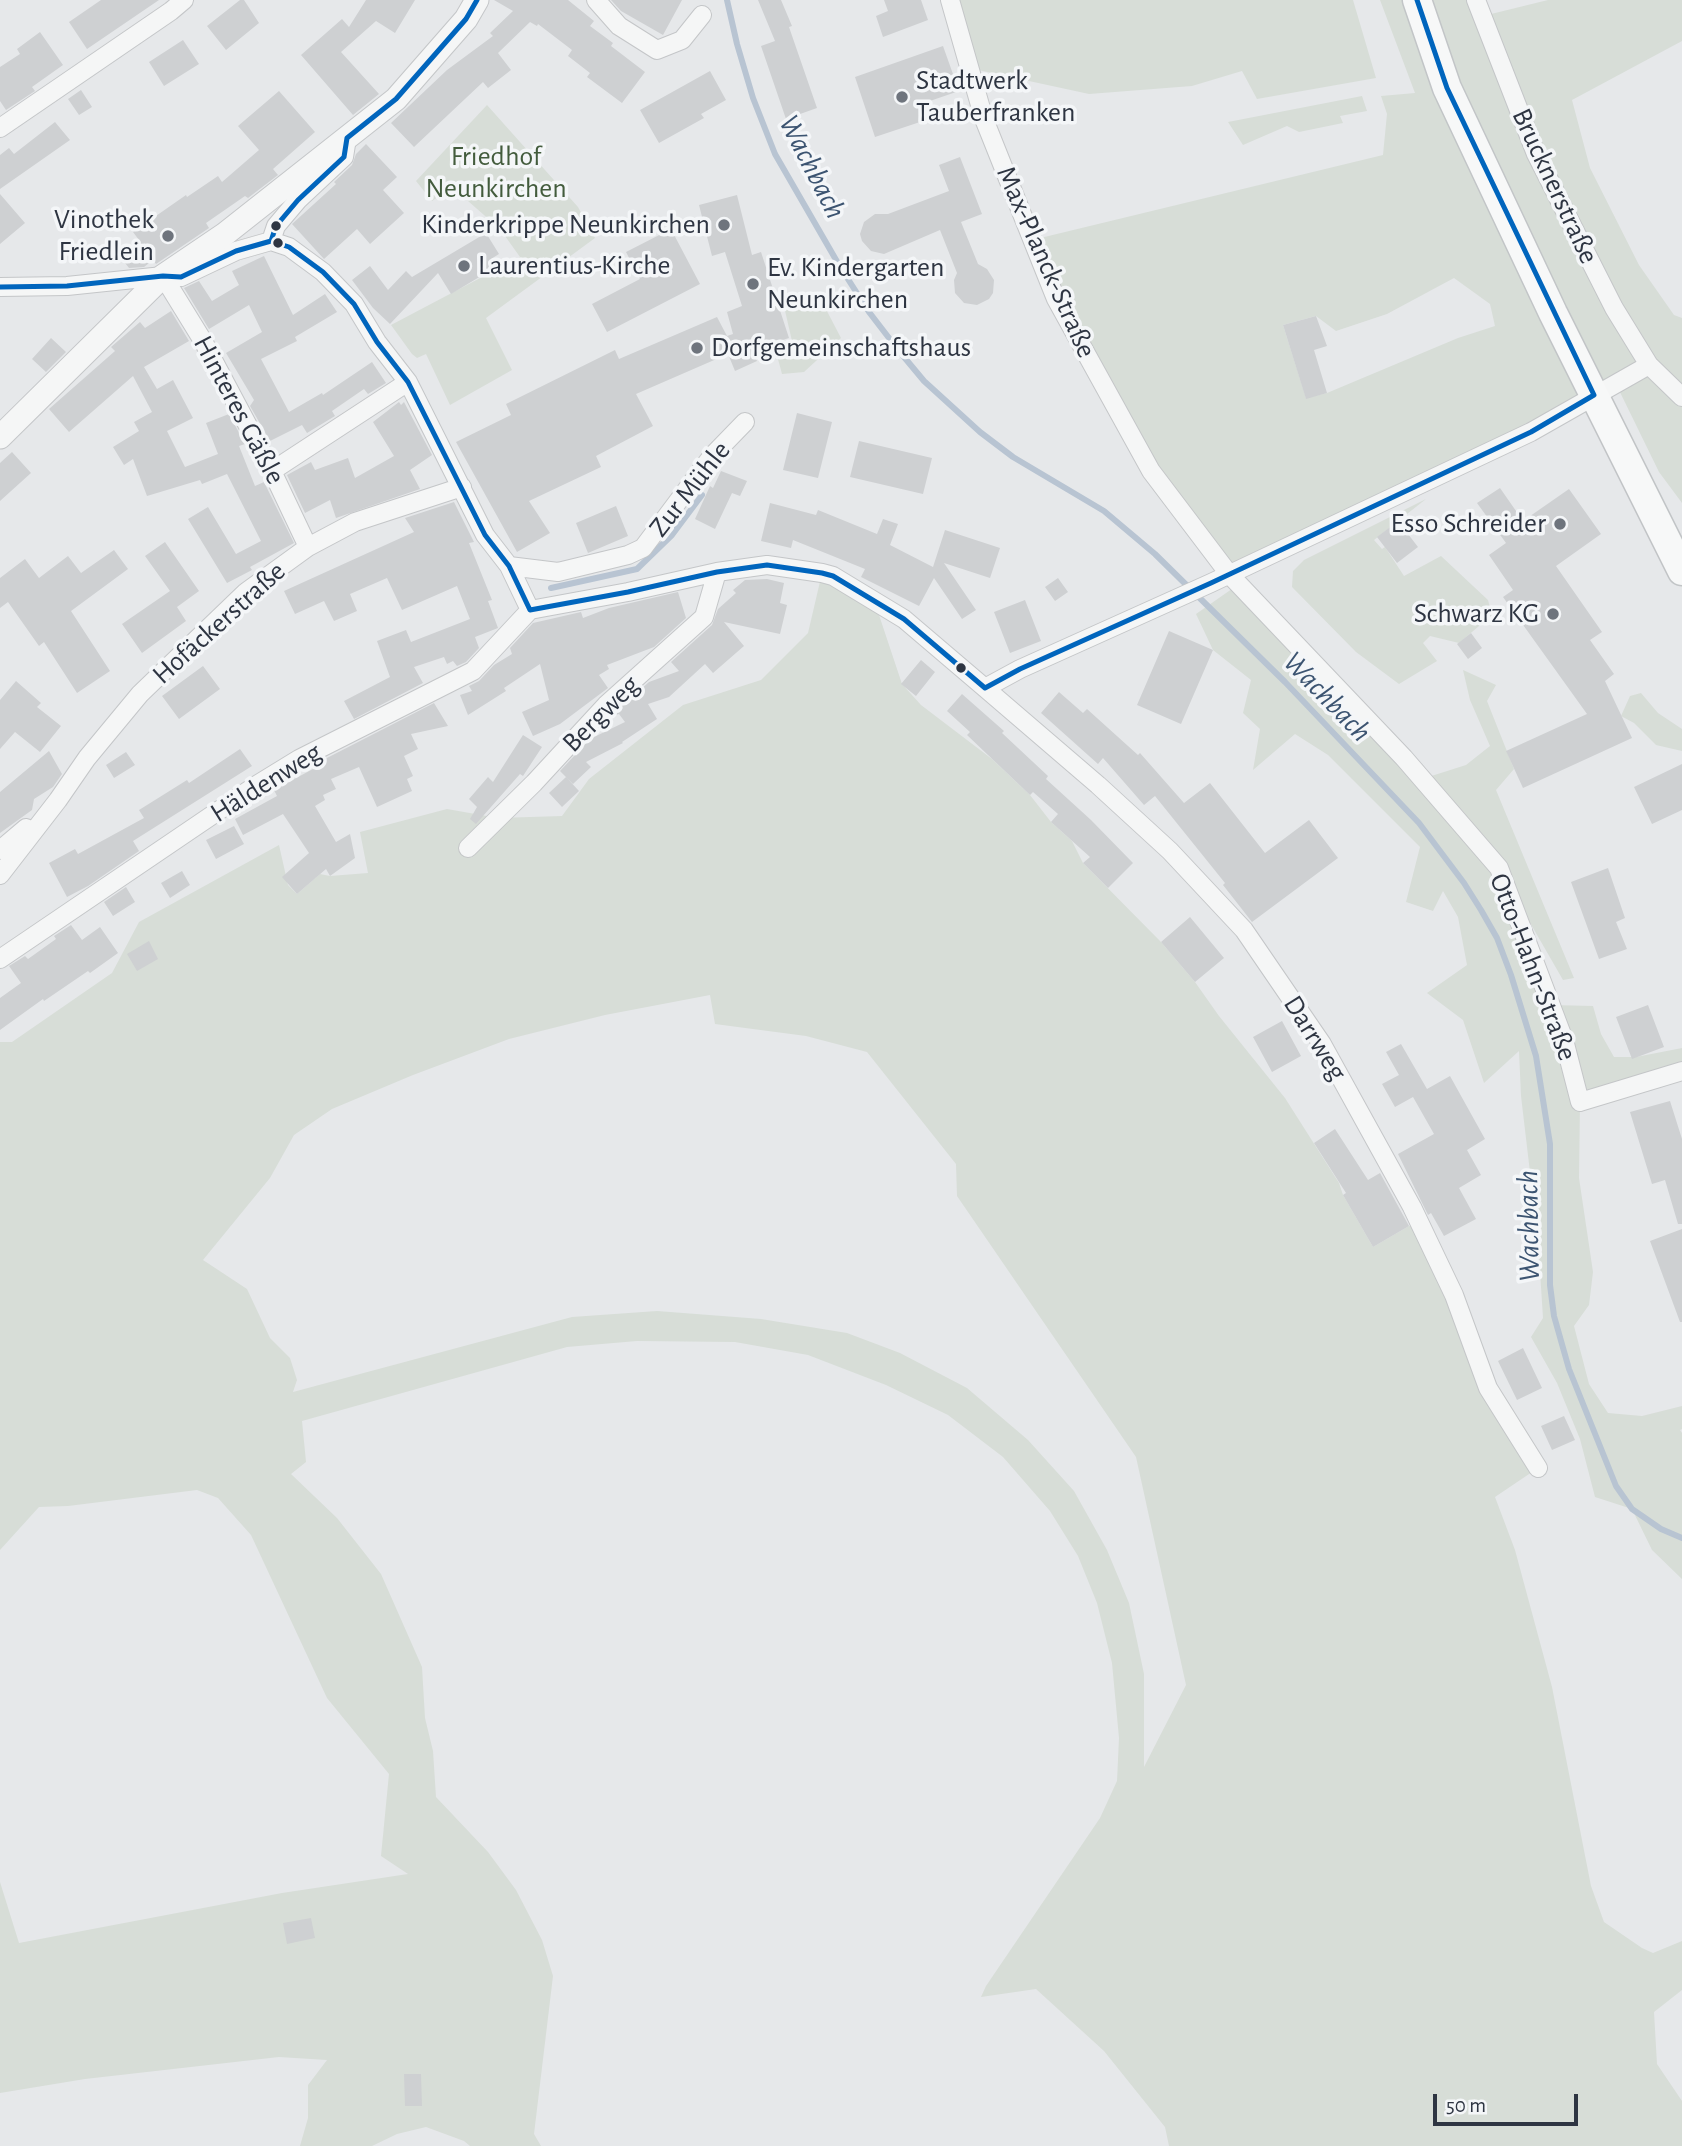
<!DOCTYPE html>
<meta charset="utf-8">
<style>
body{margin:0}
#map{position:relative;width:1682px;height:2146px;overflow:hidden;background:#e6e8ea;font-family:"Alegreya Sans",sans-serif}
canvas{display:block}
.scale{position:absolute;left:1433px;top:2094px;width:145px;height:32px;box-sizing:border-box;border:4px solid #2e3542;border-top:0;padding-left:9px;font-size:21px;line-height:24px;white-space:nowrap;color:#2e3542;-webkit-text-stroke:5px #f4f6f8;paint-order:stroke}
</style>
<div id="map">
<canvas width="1682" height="2146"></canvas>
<div class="scale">50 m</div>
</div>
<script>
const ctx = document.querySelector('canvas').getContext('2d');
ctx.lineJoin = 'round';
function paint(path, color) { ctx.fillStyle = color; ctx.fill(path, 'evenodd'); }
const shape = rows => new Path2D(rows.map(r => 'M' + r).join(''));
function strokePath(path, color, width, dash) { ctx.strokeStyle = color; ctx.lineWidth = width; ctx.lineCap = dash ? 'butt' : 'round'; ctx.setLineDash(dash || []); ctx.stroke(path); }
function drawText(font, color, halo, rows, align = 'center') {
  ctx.font = font + ' "Alegreya Sans",sans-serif'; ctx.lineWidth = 7; ctx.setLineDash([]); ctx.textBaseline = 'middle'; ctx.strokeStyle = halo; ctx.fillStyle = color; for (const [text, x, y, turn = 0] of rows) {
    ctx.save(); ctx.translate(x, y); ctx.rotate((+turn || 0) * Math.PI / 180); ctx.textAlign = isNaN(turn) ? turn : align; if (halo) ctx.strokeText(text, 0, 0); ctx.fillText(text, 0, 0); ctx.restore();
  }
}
paint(shape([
 [950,0,1353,0,1376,78,1257,99,1242,71,1192,86,1089,94,969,68],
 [1380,0,1476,0,1483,16,1548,0,1682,0,1682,41,1572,100,1590,168,1639,265,1674,315,1682,318,1682,503,1659,472,1616,384,1229,574,1151,471,1032,240,1383,155,1387,114,1381,96,1415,93],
 [1454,278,1490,304,1495,326,1458,338,1327,393,1306,398,1283,325,1316,316,1336,331,1387,314],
 [1362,96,1367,111,1340,116,1343,123,1299,132,1287,126,1243,145,1228,122],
 [487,105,578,207,595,238,486,318,512,370,450,405,426,354,417,358,412,354,391,325,520,257,500,229,468,201,455,185,432,201,416,181],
 [817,292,841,338,804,372,782,374,775,348,792,341,783,302],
 [1426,499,1374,540,1382,549,1385,547,1404,576,1441,556,1488,600,1492,615,1459,643,1430,636,1423,643,1437,661,1399,684,1356,652,1292,587,1293,571,1304,560],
 [822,573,874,600,902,684,921,705,992,759,1030,795,1051,822,1072,841,1083,863,1161,942,1195,982,1219,1016,1285,1098,1339,1183,1343,1195,1373,1247,1409,1226,1421,1225,1488,1388,1538,1468,1495,1497,1515,1550,1552,1687,1591,1886,1604,1922,1642,1948,1653,1953,1682,1941,1682,1990,1654,2012,1657,2064,1682,2101,1682,2146,1169,2146,1165,2127,1104,2051,1036,1989,981,1997,986,1986,1100,1818,1117,1781,1119,1738,1112,1663,1097,1603,1078,1556,1050,1511,1003,1457,948,1415,886,1385,808,1355,735,1342,637,1341,567,1347,302,1421,306,1462,291,1474,337,1518,381,1574,422,1667,425,1718,433,1751,436,1797,488,1852,516,1890,542,1940,553,1976,534,2134,541,2146,470,2146,464,2141,426,2127,397,2134,372,2146,300,2146,308,2118,308,2085,327,2060,279,2057,85,2079,0,2093,0,1882,19,1943,282,1893,408,1874,381,1856,389,1774,327,1698,251,1535,218,1498,197,1490,68,1506,39,1507,0,1550,0,1042,12,1042,112,973,139,922,279,845,288,885,297,894,320,874,330,876,368,873,360,832,447,809,498,818,562,816,589,779,683,705,761,680,808,633],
 [710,995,715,1024,806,1036,867,1052,956,1164,957,1196,1136,1457,1186,1685,1144,1767,1144,1674,1129,1603,1107,1550,1074,1491,1028,1440,967,1388,900,1353,847,1333,761,1319,657,1311,572,1317,293,1392,297,1380,290,1358,270,1338,247,1289,203,1260,270,1178,294,1135,332,1109,413,1075,509,1039,605,1015],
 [1239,584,1422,779,1466,765,1490,746,1470,700,1463,670,1496,685,1487,701,1514,769,1496,790,1574,978,1563,980,1502,874,1551,1005,1593,1006,1601,1034,1614,1057,1636,1057,1682,1048,1682,1071,1580,1102,1579,1178,1593,1272,1589,1305,1574,1326,1589,1384,1608,1413,1642,1416,1682,1406,1682,1429,1680,1430,1682,1433,1682,1579,1652,1550,1632,1509,1595,1497,1580,1439,1557,1383,1531,1337,1543,1318,1538,1240,1521,1096,1519,1051,1484,1083,1463,1020,1427,993,1467,965,1458,917,1443,891,1433,911,1406,902,1420,847,1328,755,1295,734,1253,770,1260,729,1243,713,1251,680,1213,650,1196,614],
 [1641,693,1658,713,1682,729,1682,751,1656,745,1634,723,1621,716,1630,696]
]), '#d7ddd7');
strokePath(shape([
 [727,0,737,44,753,98,775,154,839,265,869,312,899,351,924,381,980,432,1013,457,1104,511,1155,554,1285,682,1419,823,1464,883,1481,910,1497,938,1511,975,1536,1056,1550,1144,1550,1285,1554,1316,1569,1369,1616,1486,1632,1509,1661,1529,1682,1538],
 [551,588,637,569,672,535,702,495]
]), '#b8c4d2', 6);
paint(shape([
 [101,0,159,0,87,49,69,22],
 [240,0,244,0,259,23,226,50,207,26],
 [366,0,415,0,395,33,376,21,341,52,379,94,353,115,301,55,342,19,349,27],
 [494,0,568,0,594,21,590,26,613,43,611,46,645,72,622,103,587,77,590,73,568,56,572,50,538,24,537,26,530,22,498,53,511,70,488,88,483,82,414,147,391,123,447,70,493,36,490,33,513,11],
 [611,0,682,0,663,35,621,11],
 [758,0,781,0,792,26,789,27,817,108,786,119,761,46,775,41],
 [884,0,921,0,928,20,883,37,876,16,888,11],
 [40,32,63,65,32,87,35,91,6,110,0,101,0,67,20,54,17,49],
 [183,40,199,64,164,86,149,62],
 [943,46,959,91,927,102,932,118,875,137,855,77],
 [710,71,726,100,701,114,704,118,659,143,640,110],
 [81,90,92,107,79,115,68,99],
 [279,91,315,132,273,169,278,175,248,198,245,196,206,223,209,228,156,264,153,260,144,267,129,268,118,254,139,240,133,232,186,195,187,197,218,176,222,182,259,150,238,126],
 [55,122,70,140,0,189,0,155,9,148,14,154],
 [366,144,397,177,383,190,404,213,370,244,357,229,324,259,292,224,336,184,334,182,352,165,356,154],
 [960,157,982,214,961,222,978,264,987,269,994,280,993,293,989,299,977,305,964,303,955,293,954,280,957,273,940,230,884,254,871,251,862,241,860,234,864,222,875,214,888,214,949,191,939,165],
 [0,194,25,223,0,244],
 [737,195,752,255,761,252,789,338,752,350,757,361,735,371,728,354,636,394,653,426,596,456,601,467,529,501,550,533,517,552,456,442,511,415,506,404,615,350,619,359,717,317,727,336,733,334,727,312,742,306,725,252,712,256,699,205],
 [671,229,700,284,607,332,592,304,640,279,626,252],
 [486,233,499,254,491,259,496,267,451,294,438,273,390,324,373,308,352,280,370,266,388,290,406,271,412,277],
 [264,256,293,315,325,294,337,312,295,337,297,341,261,359,289,412,322,393,323,395,372,362,386,383,368,394,364,389,332,411,335,416,307,433,302,425,270,441,250,406,254,400,226,353,262,332,249,305,209,329,184,288,199,281,212,301,239,285,232,271],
 [171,311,189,341,144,367,157,389,173,380,193,418,167,431,185,467,218,454,206,423,229,414,245,444,239,446,255,486,264,482,294,543,250,567,252,570,227,583,188,519,208,507,236,554,261,541,227,474,202,484,200,480,147,496,133,459,124,465,113,447,139,431,134,422,152,412,133,376,69,432,49,409,115,351,111,347,140,322,145,328],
 [1316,316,1327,346,1314,350,1327,393,1306,399,1283,325],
 [51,338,66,352,46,372,32,359],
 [399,402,401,405,404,402,432,455,410,470,420,489,336,518,330,500,305,513,287,475,311,462,315,470,348,458,355,478,394,456,373,422],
 [797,413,832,422,818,478,783,470],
 [859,441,932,458,923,494,850,477],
 [12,452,31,473,0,501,0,463],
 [721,471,747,481,740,496,732,493,715,529,695,519,710,486,713,488],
 [1500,488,1523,521,1569,489,1601,534,1556,566,1602,632,1590,640,1614,674,1605,681,1632,738,1523,788,1506,751,1587,714,1503,597,1513,590,1489,555,1506,543,1477,503],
 [454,502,474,542,469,543,492,600,488,601,498,628,475,637,479,648,466,662,457,666,453,661,447,664,444,657,414,667,423,683,354,719,344,701,390,677,377,641,406,630,411,642,470,619,457,586,402,610,387,578,350,594,357,611,334,621,324,601,295,614,284,591,414,532,405,518],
 [770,503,816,515,818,510,877,534,883,519,898,524,890,545,933,567,945,530,1000,548,990,578,944,563,976,610,962,619,934,578,919,606,861,577,865,569,793,540,791,548,761,541],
 [616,506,628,536,588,553,576,523],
 [1398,521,1418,547,1397,563,1377,537],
 [165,542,199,591,177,607,186,621,142,653,122,624,170,591,145,556],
 [114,550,128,569,71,611,110,671,77,693,44,642,39,646,8,602,0,608,0,578,25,559,39,578,68,556,81,573],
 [1058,578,1068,592,1055,601,1045,587],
 [767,579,784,583,780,603,787,605,780,634,724,622,744,646,713,673,705,664,669,697,648,704,657,719,622,742,623,743,586,762,591,767,573,784,560,771,590,739,625,722,619,714,610,717,614,713,649,682,679,671,671,662,712,625,718,609,736,593,733,590,745,580],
 [678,592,686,618,654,647,607,665,609,669,599,675,608,688,560,724,533,736,522,712,549,700,540,664,504,688,506,691,468,715,460,695,472,691,469,686,479,681,494,665,512,654,510,648,533,623,581,612,583,618,609,608],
 [1025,600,1041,641,1010,653,994,612],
 [1169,631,1213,650,1181,724,1137,705],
 [1471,633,1482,648,1468,659,1457,644],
 [921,660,935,672,916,696,901,684],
 [203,666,220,689,179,719,162,696],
 [16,681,41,703,37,707,61,726,40,752,15,732,0,749,0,700],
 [1059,692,1083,713,1087,709,1138,755,1140,753,1184,803,1210,783,1265,853,1309,820,1338,858,1252,922,1223,885,1225,883,1155,796,1144,805,1103,758,1098,764,1041,713],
 [962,694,1004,731,1002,733,1048,776,1046,779,1091,820,1133,863,1108,888,1083,863,1090,857,1051,822,1058,814,1033,792,1030,795,967,735,970,732,947,711],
 [434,703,448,726,411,734,418,749,404,756,413,776,407,779,412,791,377,807,359,767,331,779,336,789,323,795,325,800,315,806,336,842,350,834,355,858,330,876,326,869,297,894,282,877,309,853,283,814,243,835,235,819,277,796,274,790,324,763,323,760],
 [523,735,542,747,523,776,520,774,476,824,470,819,477,807,469,799,488,777,493,782],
 [240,749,252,766,133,841,139,851,88,886,67,897,49,863,75,849,78,854,144,818,139,810,187,780,189,783],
 [49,751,62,774,53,787,34,799,32,810,0,833,0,792],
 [126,752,135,765,114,778,106,765],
 [1682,764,1682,810,1652,824,1634,787],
 [566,777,579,791,562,807,549,793],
 [234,826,244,844,216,859,206,840],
 [1608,868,1625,918,1616,922,1627,949,1599,959,1571,882],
 [182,871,190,885,170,898,161,883],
 [126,887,135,902,113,916,104,902],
 [1190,917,1224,958,1195,982,1161,942],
 [71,925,82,940,100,927,118,953,90,973,88,971,44,1001,43,999,0,1030,0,998,21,983,9,966,25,956,28,959,56,939,54,936],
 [149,941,158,959,137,971,127,954],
 [1648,1005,1664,1047,1632,1059,1616,1017],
 [1282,1021,1301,1056,1272,1072,1253,1037],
 [1401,1044,1427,1089,1450,1076,1485,1139,1467,1150,1481,1175,1459,1188,1476,1219,1444,1236,1431,1213,1428,1215,1398,1154,1434,1134,1413,1097,1395,1107,1382,1084,1399,1075,1386,1052],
 [1670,1101,1682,1139,1682,1224,1678,1224,1665,1180,1652,1184,1630,1112],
 [1335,1129,1368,1180,1380,1173,1409,1226,1373,1247,1343,1195,1346,1193,1314,1143],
 [1682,1229,1682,1322,1680,1322,1650,1241],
 [1523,1348,1542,1388,1517,1400,1498,1361],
 [1564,1416,1575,1440,1552,1450,1541,1426],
 [311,1918,315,1938,287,1944,283,1923],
 [404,2074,421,2074,422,2106,405,2106]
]), '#ced0d2');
const minor = shape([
 [596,0,619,26,657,50,682,40,702,15],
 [950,0,984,119,1056,299,1151,471,1229,574,1404,758,1499,868,1564,1040,1580,1102,1682,1071],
 [1476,0,1536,154,1614,308,1649,365,1682,397],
 [0,128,171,11,184,0],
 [271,241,276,226,298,200,344,157,347,138],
 [163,276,203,341,272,471,308,547],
 [0,287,67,286,163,276,181,277,236,251,271,241,289,247,323,272,354,304,377,342,408,382,485,535,509,566,530,610],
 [272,471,408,382],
 [509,566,558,572,628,555,643,548,712,456,745,422],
 [530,610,628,592,717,572,767,565,822,573,833,576,904,619,985,688,1098,785,1170,851,1244,930,1322,1044,1412,1207,1454,1295,1488,1388,1538,1468],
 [985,688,1020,669,1211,583,1531,432,1649,365],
 [468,848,534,783,606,705,704,617,717,572],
 [0,850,26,828],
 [0,875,58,800,87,758,140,694,246,592,308,547,355,522,462,487],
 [0,959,255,786,299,759,473,671,530,610]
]);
const tertiary = shape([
 [0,437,163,276,225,234,396,99,466,19,477,0]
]);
const primary = shape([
 [1417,0,1447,88,1553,313,1682,571]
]);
strokePath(minor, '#c4c6c8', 20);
strokePath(tertiary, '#c4c6c8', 25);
strokePath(primary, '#c2c5c7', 31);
strokePath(minor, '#f5f6f6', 18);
strokePath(tertiary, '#f5f6f6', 23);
strokePath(primary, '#f7f8f8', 28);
strokePath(shape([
 [271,241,276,226,298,200,344,157,347,138,396,99,466,19,477,0],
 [0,287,67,286,163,276,181,277,236,251,271,241,289,247,323,272,354,304,377,342,408,382,485,535,509,566,530,610,628,592,717,572,767,565,822,573,833,576,904,619,985,688,1020,669,1211,583,1531,432,1594,395,1447,88,1417,0]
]), '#0065bd', 5);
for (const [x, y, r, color] of [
 [902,97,7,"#6e747d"],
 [724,225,7,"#6e747d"],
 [276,226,6,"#2e3542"],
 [168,236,7,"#6e747d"],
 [278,243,6,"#2e3542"],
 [464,266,7,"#6e747d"],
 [753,284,7,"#6e747d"],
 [697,348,7,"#6e747d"],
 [1560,524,7,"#6e747d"],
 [1553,614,7,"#6e747d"],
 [961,668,6,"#2e3542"]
]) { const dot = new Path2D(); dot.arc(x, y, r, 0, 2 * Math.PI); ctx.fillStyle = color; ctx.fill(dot); strokePath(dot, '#f4f6f8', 2.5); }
drawText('28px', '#2e3542', '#f4f6f8', [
 ["Stadtwerk",916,81],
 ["Tauberfranken",916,113],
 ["Vinothek",154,220,"right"],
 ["Friedlein",154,252,"right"],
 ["Kinderkrippe Neunkirchen",710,225,"right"],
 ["Laurentius-Kirche",478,266],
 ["Ev. Kindergarten",767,268],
 ["Neunkirchen",767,300],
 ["Dorfgemeinschaftshaus",711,348],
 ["Esso Schreider",1546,524,"right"],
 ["Schwarz KG",1539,614,"right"]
], 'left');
drawText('28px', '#435c3d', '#f4f6f8', [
 ["Friedhof",496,157],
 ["Neunkirchen",496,189]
]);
drawText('28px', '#2e3542', '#f4f6f8', [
 ["Brucknerstraße",1555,186,65],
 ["Max-Planck-Straße",1046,262,66],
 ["Hinteres Gäßle",239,410,62],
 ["Zur Mühle",690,489,-52],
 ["Hofäckerstraße",219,623,-42],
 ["Bergweg",601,714,-45],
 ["Häldenweg",266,783,-32],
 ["Otto-Hahn-Straße",1533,967,69],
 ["Darrweg",1315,1038,58]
]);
drawText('italic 30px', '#3c5471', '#f4f6f8', [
 ["Wachbach",812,167,63],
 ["Wachbach",1327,697,46],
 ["Wachbach",1529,1226,-91]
]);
</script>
